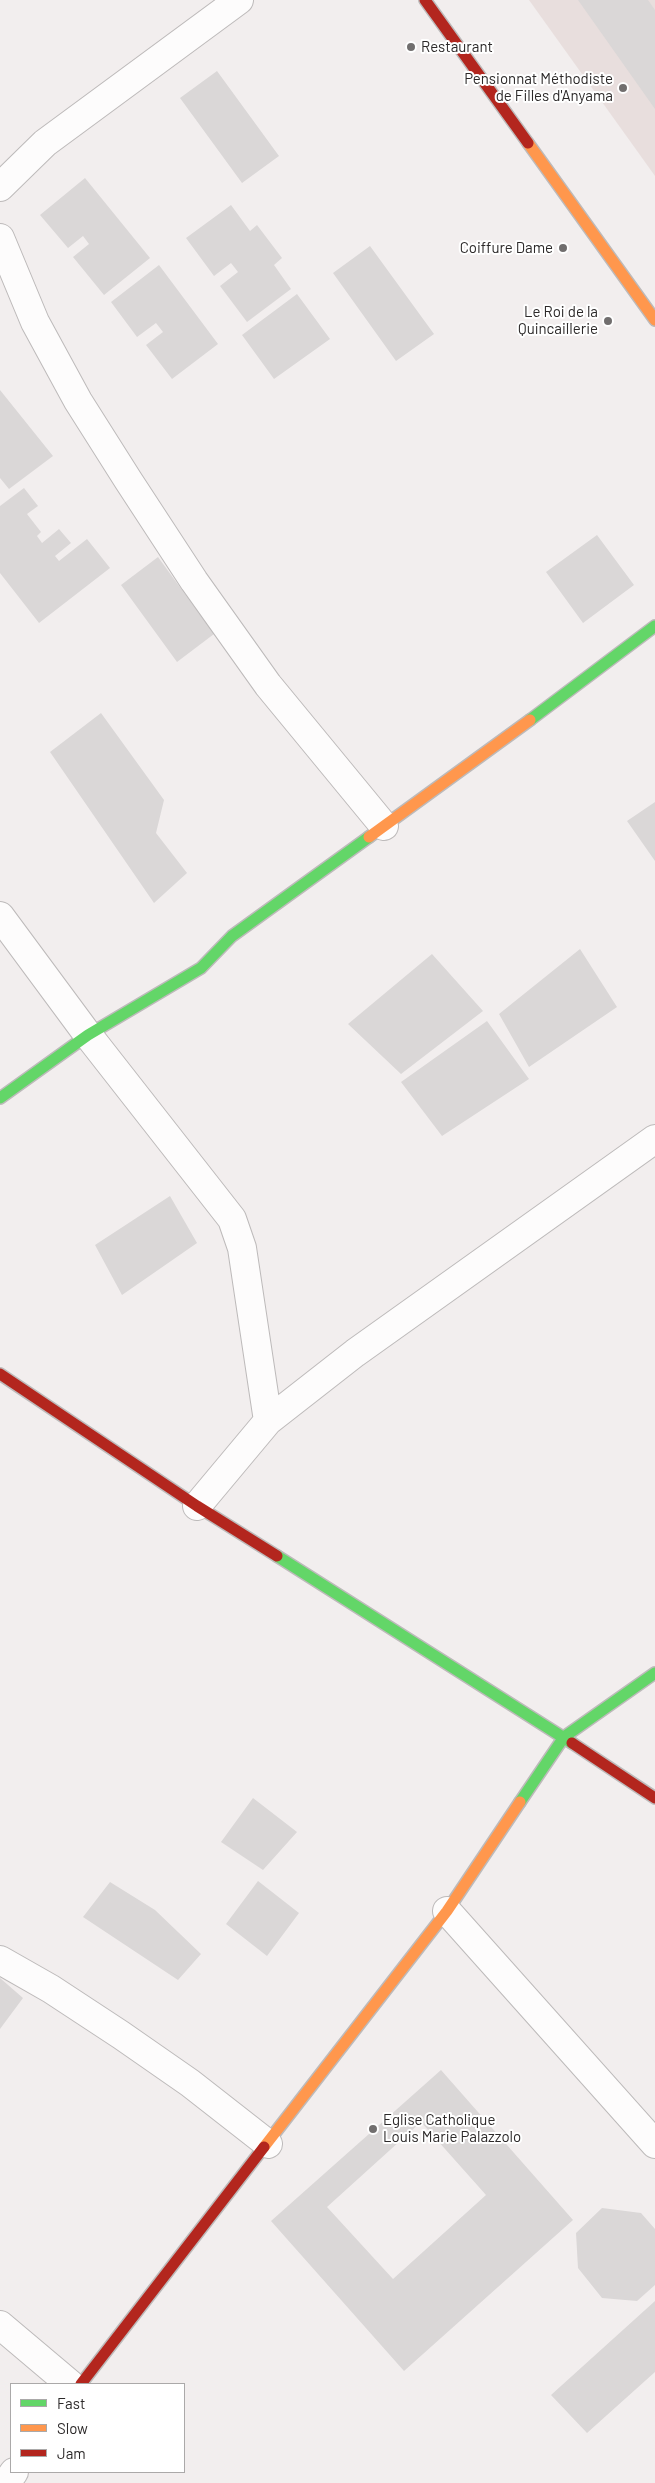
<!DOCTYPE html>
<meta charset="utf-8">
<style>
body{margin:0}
#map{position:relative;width:655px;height:2483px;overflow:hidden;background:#f2eeee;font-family:Barlow,sans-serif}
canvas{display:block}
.legend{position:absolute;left:10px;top:2383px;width:175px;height:90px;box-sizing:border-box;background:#fff;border:1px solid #aba9a9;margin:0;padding:6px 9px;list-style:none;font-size:15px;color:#2c2929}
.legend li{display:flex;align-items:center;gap:10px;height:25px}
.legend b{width:25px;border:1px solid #aba9a9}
</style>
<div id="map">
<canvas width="655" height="2483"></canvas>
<ul class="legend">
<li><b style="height:6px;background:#63d668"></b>Fast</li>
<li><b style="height:6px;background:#ff974d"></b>Slow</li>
<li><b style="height:6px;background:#b3261e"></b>Jam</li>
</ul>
</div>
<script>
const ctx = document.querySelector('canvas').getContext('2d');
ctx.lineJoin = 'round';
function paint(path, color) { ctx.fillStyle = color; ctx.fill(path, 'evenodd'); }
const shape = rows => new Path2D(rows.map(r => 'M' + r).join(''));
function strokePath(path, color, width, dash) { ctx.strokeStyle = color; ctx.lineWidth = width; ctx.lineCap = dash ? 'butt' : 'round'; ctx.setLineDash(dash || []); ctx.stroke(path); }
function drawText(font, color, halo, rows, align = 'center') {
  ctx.font = font + ' Barlow,sans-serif'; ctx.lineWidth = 4; ctx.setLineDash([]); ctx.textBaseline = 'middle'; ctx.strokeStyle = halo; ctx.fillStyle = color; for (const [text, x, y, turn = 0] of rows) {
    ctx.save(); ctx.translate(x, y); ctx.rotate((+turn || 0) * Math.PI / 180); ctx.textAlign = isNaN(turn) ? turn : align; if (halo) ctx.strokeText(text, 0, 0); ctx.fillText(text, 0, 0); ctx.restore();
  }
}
paint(shape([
 [529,0,655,0,655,176]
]), '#e8dedd');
paint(shape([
 [578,0,648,0,655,10,655,109],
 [217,71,279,156,242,183,180,98],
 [85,178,150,258,104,295,73,257,89,244,83,236,68,248,40,215],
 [231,205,250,231,257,225,282,258,274,265,291,289,247,322,220,286,238,272,231,263,214,276,186,238],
 [370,246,434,334,396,361,333,273],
 [159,265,218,344,172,379,146,345,163,332,156,323,137,337,111,302],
 [297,294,330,339,274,379,242,335],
 [0,390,53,456,9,489,0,478],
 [24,488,38,506,27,514,41,532,37,536,42,543,59,529,71,543,55,556,59,561,87,539,110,568,39,623,0,573,0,506],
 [597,535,634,585,583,623,546,572],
 [158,557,214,634,177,662,121,585],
 [101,713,164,800,156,833,187,873,154,903,50,752],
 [655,802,655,861,627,821],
 [580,949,617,1007,529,1067,499,1014],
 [432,954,483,1011,401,1074,348,1024],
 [487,1021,529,1079,442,1136,401,1082],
 [170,1196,197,1243,122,1295,95,1245],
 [253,1798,297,1832,263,1870,221,1842],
 [258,1881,299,1913,267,1956,226,1924],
 [110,1882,155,1910,201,1954,178,1980,83,1917],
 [0,1978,23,1998,0,2029],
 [441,2070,573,2220,404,2371,271,2221],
 [421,2122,486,2195,393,2279,327,2207],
 [602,2208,641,2213,655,2229,655,2285,637,2301,602,2298,578,2268,576,2233],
 [655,2301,655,2372,587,2433,551,2395]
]), '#dad7d7');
const street = shape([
 [0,187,45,143,239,0],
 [0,238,35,322,78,401,128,480,194,581,268,685,384,826],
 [0,916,88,1035,232,1219,242,1248,268,1421],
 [197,1506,268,1421,355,1353,655,1139],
 [447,1911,655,2144],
 [0,1960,51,1989,121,2035,190,2083,268,2144],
 [0,2325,70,2384],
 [6,2483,14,2472]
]);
const fast = shape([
 [530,720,655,626],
 [0,1098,88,1035,201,968,232,936,369,837],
 [277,1556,572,1743],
 [520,1802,564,1737,655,1673]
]);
const slow = shape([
 [528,143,655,320],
 [369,837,530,720],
 [264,2147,447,1911,520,1802]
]);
const jam = shape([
 [425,0,528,143],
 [0,1374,197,1506,277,1556],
 [572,1743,655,1798],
 [81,2384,264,2147]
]);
strokePath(street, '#bdbaba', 30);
strokePath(fast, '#bdbaba', 14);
strokePath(slow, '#bdbaba', 14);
strokePath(jam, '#bdbaba', 14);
strokePath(street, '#fdfcfc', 28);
strokePath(fast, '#63d668', 11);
strokePath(slow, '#ff974d', 11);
strokePath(jam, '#b3261e', 11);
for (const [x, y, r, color] of [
 [411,47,5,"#716e6e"],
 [623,88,5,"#716e6e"],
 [563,248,5,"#716e6e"],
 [608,321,5,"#716e6e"],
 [373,2129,5,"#716e6e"]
]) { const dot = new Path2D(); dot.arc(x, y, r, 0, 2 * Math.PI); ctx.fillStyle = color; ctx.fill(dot); strokePath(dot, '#fff', 2); }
drawText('15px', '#2c2929', '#fff', [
 ["Restaurant",421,47,"left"],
 ["Pensionnat Méthodiste",613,79],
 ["de Filles d'Anyama",613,96],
 ["Coiffure Dame",553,248],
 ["Le Roi de la",598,312],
 ["Quincaillerie",598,329],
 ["Eglise Catholique",383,2120,"left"],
 ["Louis Marie Palazzolo",383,2137,"left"]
], 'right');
</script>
